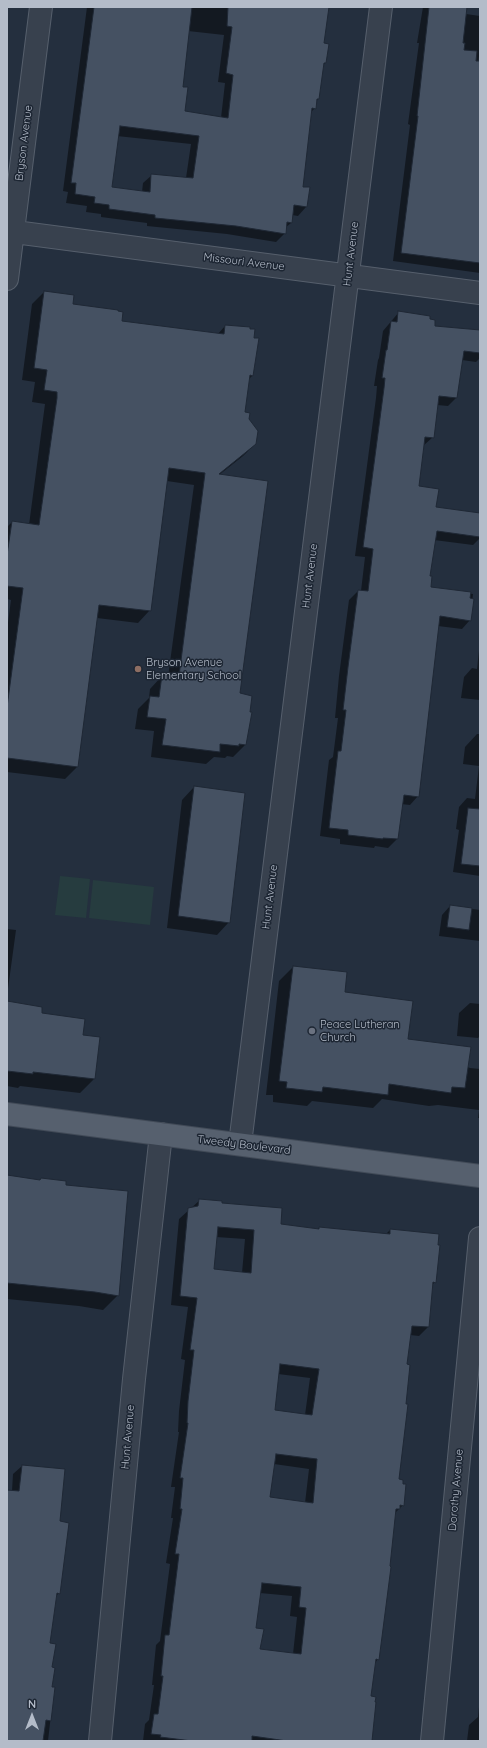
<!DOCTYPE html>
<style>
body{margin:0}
#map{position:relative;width:487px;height:1748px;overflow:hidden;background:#242f3e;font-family:Quicksand,sans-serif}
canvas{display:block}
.frame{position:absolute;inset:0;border:8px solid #b4bcc9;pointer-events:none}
.north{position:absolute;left:12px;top:1696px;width:40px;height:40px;-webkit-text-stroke:3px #1d2633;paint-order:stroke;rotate:0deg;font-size:11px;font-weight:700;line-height:16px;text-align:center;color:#b4bcc9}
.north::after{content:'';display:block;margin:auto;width:14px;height:18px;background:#b4bcc9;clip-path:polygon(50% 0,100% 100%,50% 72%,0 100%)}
</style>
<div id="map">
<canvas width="487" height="1748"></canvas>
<div class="frame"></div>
<div class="north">N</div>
</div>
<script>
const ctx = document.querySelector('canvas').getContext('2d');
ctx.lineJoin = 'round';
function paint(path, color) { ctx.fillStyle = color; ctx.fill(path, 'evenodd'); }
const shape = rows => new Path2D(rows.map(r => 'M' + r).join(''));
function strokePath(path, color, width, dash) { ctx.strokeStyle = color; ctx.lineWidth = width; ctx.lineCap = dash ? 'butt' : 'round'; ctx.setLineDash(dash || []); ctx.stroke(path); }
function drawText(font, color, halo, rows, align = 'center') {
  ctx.font = font + ' Quicksand,sans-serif'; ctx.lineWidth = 3; ctx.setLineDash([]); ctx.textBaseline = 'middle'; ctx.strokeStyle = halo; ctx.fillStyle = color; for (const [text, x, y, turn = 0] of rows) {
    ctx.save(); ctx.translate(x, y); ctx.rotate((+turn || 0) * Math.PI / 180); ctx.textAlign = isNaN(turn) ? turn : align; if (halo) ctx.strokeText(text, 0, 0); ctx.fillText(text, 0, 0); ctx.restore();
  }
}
paint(shape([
 [60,876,90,879,86,918,55,915],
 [93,880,154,887,150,925,89,918]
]), '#263c3f');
paint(shape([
 [87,7,328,7,323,44,325,63,322,66,318,99,316,102,315,108,310,113,302,188,308,188,306,207,298,216,292,215,291,223,285,228,285,233,276,242,227,234,147,226,147,223,101,217,101,214,86,212,87,206,66,203,68,192,63,191],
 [188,31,224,35,218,82,225,83,221,118,184,112,182,88],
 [117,136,191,144,186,178,152,175,143,183,142,192,111,188],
 [423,7,466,7,466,14,480,16,480,47,475,92,480,118,480,273,393,261,410,125,408,124,419,43,417,43],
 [44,292,72,305,121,321,217,335,225,326,249,328,252,376,248,380,244,413,248,419,255,444,243,456,219,475,239,694,245,745,233,757,227,756,225,758,214,757,206,764,151,757,154,731,135,729,138,709,149,698,150,689,162,676,168,677,194,485,167,481,150,610,138,623,97,618,77,767,65,779,7,772,7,630,11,600,7,599,7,527,12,522,29,525,45,404,32,402,35,382,22,380,32,304],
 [399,312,429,320,434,327,480,331,480,358,476,362,462,360,456,398,448,406,437,405,433,437,423,446,418,487,435,508,480,514,480,538,473,545,434,540,429,577,430,588,473,594,470,620,462,629,438,626,418,796,410,805,401,804,397,839,388,848,375,846,374,848,340,844,340,839,320,836,329,760,333,757,338,718,335,718,339,676,349,600,358,591,361,591,365,557,355,556,376,398,377,386,374,386,378,360,379,358,383,331],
 [480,641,480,700,461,698,464,677,472,668,477,669],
 [477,734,480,734,480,876,453,872,459,830,456,829,459,807,467,798,475,799,479,766,463,764,465,747],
 [194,787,229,922,217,935,167,928,182,800],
 [450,906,480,910,480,941,439,936,442,915],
 [7,929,16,930,7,996],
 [293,967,344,992,407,1040,470,1068,480,1069,480,1118,478,1118,479,1110,438,1105,429,1106,382,1099,373,1108,312,1101,307,1106,273,1102,273,1095,266,1095,279,981],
 [7,1002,40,1014,82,1036,94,1079,80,1093,20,1086,18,1088,7,1086],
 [470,1003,480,1004,480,1036,478,1038,457,1036,459,1013],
 [7,1176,39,1181,41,1179,65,1186,118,1295,103,1310,79,1306,7,1299],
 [200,1200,221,1204,280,1225,317,1230,319,1228,386,1234,390,1230,435,1282,432,1285,428,1327,419,1336,410,1335,406,1365,398,1480,403,1505,395,1513,378,1659,375,1663,370,1697,371,1741,143,1741,145,1724,149,1720,154,1685,152,1685,156,1645,160,1641,170,1564,166,1563,173,1518,171,1518,175,1487,171,1487,179,1432,178,1432,179,1411,185,1360,181,1359,188,1307,171,1305,179,1219],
 [216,1237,245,1239,242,1273,213,1270],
 [278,1374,310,1378,305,1415,274,1410],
 [274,1464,309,1469,305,1503,269,1498],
 [260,1593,292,1596,290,1616,297,1617,293,1654,259,1650,255,1629],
 [22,1466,59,1522,59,1593,55,1597,49,1644,51,1688,54,1688,48,1741,7,1741,7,1491,12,1491,13,1474],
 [480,1697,480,1741,467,1741,469,1725,478,1717]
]), '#0007');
const building = shape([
 [94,7,192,7,183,87,188,87,185,111,228,118,233,75,226,73,232,27,227,26,228,7,329,7,324,43,329,44,326,63,324,63,319,99,317,99,316,109,312,108,303,187,310,187,307,207,294,205,292,223,287,222,286,234,236,226,155,218,155,215,109,209,109,205,94,203,95,197,75,194,76,183,71,183,94,7],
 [120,126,199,136,193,178,151,174,150,192,112,187,120,126],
 [429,7,467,7,463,43,465,43,464,50,477,51,476,61,480,61,480,263,401,253,418,116,417,116,429,7],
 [44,291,74,295,73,304,118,310,118,311,123,312,122,321,224,334,225,325,250,327,250,329,255,329,254,338,259,338,253,376,250,375,245,412,250,413,249,419,258,431,256,444,219,474,268,481,240,693,252,696,250,712,252,712,246,745,239,744,239,746,220,744,220,752,162,745,166,719,147,717,150,696,159,697,162,675,179,676,205,473,169,468,151,611,99,605,78,767,7,758,7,707,23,588,7,586,7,555,12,521,39,525,57,398,57,392,44,390,47,370,34,368,44,291],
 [398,311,430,316,430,319,435,320,435,326,480,330,480,353,464,351,457,398,439,396,434,438,425,437,419,486,439,489,436,507,480,513,480,537,437,531,430,576,432,576,431,587,471,592,470,598,474,599,471,621,440,616,419,797,404,795,398,839,383,838,383,839,348,835,348,830,329,828,338,751,341,751,346,710,343,710,348,667,358,590,368,591,373,549,363,547,384,388,385,378,382,378,386,350,387,350,391,321,397,322,398,311],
 [194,786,245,793,230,923,178,916,194,786],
 [468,808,480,809,480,866,461,864,468,808],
 [450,905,472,908,469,930,447,927,450,905],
 [293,966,347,972,345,992,413,1001,408,1039,471,1047,465,1088,452,1087,451,1093,389,1084,388,1095,323,1087,322,1092,286,1088,287,1082,279,1081,293,966],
 [7,1001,42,1007,42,1013,85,1019,83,1035,100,1037,95,1079,33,1072,33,1074,7,1071,7,1001],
 [7,1175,40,1180,41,1178,66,1181,66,1185,128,1191,119,1296,95,1292,7,1283,7,1175],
 [199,1199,222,1201,222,1203,282,1208,281,1224,319,1229,319,1227,390,1234,390,1229,439,1234,438,1245,440,1245,436,1283,433,1282,429,1327,412,1326,407,1364,410,1365,406,1404,408,1404,399,1479,403,1480,403,1484,406,1484,404,1506,400,1505,400,1509,396,1509,390,1566,391,1567,379,1660,376,1659,371,1696,376,1697,375,1702,376,1702,372,1741,287,1741,252,1736,252,1741,192,1741,160,1737,161,1735,151,1734,154,1714,158,1714,163,1676,161,1676,165,1635,169,1635,179,1554,175,1554,182,1509,180,1509,183,1478,180,1478,188,1423,187,1423,188,1401,194,1350,190,1350,197,1298,180,1296,188,1208,198,1206,199,1199],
 [218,1227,254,1230,251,1273,214,1269,218,1227],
 [280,1364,319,1369,312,1415,275,1410,280,1364],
 [276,1454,317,1459,313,1503,270,1497,276,1454],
 [262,1583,301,1587,299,1607,306,1608,301,1654,260,1649,264,1629,256,1628,262,1583],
 [22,1465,65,1469,60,1521,69,1523,60,1594,57,1593,50,1643,56,1644,52,1667,55,1668,52,1687,55,1687,51,1721,46,1720,43,1741,7,1741,7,1490,19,1491,22,1465]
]);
paint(building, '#455162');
strokePath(building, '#1f2835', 1);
const minor = shape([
 [7,231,480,293],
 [7,279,41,7],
 [240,1144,381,7],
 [100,1741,134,1379,161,1134],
 [432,1741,480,1238]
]);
const major = shape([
 [7,1114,480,1176]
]);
strokePath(minor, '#565f6c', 24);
strokePath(major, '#414a57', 24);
strokePath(minor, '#38414e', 22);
strokePath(major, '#56606e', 22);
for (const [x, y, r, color] of [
 [138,669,4,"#8d6e63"],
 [312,1031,4,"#6b7280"]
]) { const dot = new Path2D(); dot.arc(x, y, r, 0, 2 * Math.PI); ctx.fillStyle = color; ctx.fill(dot); strokePath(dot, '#1d2633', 1.5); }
drawText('11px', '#b4bcc9', '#1d2633', [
 ["Bryson Avenue",24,143,-83],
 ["Hunt Avenue",351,254,-83],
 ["Missouri Avenue",244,262,7],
 ["Hunt Avenue",310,576,-83],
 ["Hunt Avenue",270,897,-83],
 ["Tweedy Boulevard",244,1145,7],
 ["Hunt Avenue",128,1437,-85],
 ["Dorothy Avenue",456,1490,-85]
]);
drawText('11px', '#b4bcc9', '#1d2633', [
 ["Bryson Avenue",146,663],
 ["Elementary School",146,676],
 ["Peace Lutheran",320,1025],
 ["Church",320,1038]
], 'left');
</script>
